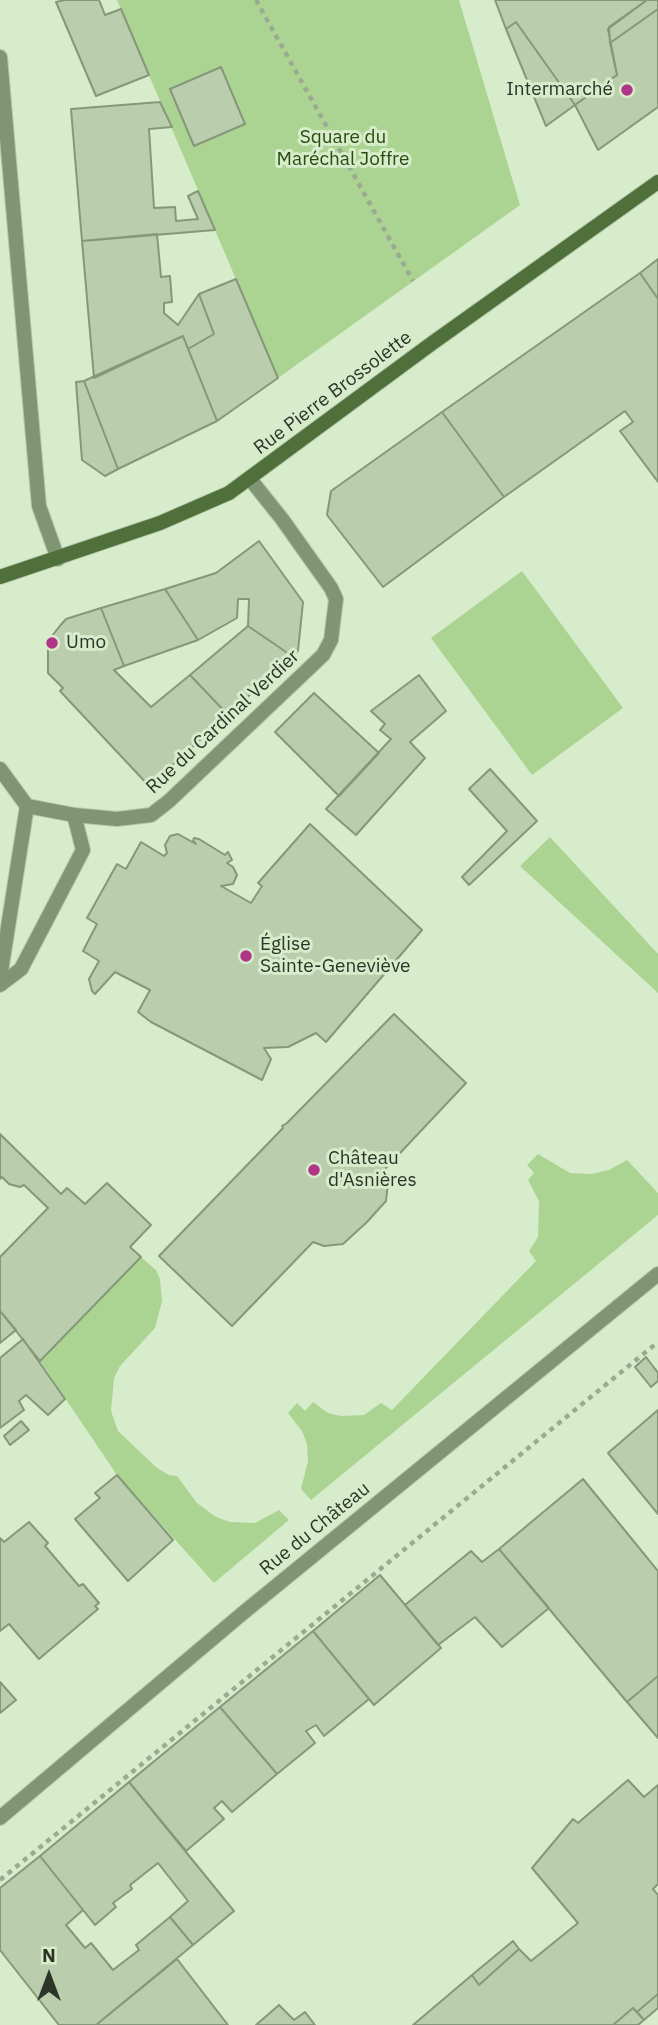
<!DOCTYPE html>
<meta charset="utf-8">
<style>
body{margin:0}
#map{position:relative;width:658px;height:2025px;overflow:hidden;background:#d7eccb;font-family:"IBM Plex Sans",sans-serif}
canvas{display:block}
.north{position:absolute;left:14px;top:1941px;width:70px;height:70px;-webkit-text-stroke:5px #d7eccb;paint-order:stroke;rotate:0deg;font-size:19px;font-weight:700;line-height:28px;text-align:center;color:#2c3528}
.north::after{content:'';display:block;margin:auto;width:24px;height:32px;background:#2c3528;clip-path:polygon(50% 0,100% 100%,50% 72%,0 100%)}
</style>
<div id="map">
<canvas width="658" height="2025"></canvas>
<div class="north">N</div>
</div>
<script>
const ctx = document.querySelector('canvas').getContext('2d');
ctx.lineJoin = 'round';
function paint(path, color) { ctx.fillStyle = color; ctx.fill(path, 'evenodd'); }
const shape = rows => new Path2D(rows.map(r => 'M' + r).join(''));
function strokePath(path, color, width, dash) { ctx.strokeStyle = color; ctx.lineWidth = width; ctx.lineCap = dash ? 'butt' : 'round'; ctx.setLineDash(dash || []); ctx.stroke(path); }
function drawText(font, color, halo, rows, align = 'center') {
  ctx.font = font + ' "IBM Plex Sans",sans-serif'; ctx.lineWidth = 6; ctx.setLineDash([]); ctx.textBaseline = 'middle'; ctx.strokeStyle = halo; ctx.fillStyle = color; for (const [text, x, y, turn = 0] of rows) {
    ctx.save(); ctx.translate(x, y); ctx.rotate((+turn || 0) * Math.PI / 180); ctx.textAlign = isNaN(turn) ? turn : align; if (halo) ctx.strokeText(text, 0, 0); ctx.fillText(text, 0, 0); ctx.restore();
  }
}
paint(shape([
 [117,0,459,0,520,205,278,378],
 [522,571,623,708,532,775,431,638],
 [550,837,658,954,658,993,520,866],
 [538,1154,570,1173,591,1174,609,1170,627,1160,658,1193,658,1215,311,1500,301,1489,308,1461,307,1444,302,1431,288,1413,297,1403,305,1411,313,1402,328,1413,341,1416,364,1415,381,1403,392,1410,536,1261,529,1251,538,1237,539,1201,528,1180,534,1173,527,1165],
 [141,1257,156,1270,160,1279,162,1301,155,1328,120,1366,114,1378,111,1411,118,1431,157,1468,169,1475,177,1476,197,1503,216,1517,230,1522,255,1523,279,1510,289,1520,214,1583,117,1475,40,1361]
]), '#abd493');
const building = shape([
 [65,0,99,0,105,15,121,9,149,75,96,96,56,2,65,0],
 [495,0,647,0,608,29,617,75,575,105,516,22,506,29,495,0],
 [647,0,658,0,658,9,610,43,609,27,647,0],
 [658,9,658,107,598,150,575,105,617,75,610,43,658,9],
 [516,22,575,105,546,126,506,29,516,22],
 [221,67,245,124,194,146,170,89,221,67],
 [160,102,172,127,149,129,154,208,175,207,176,221,198,219,188,196,198,191,215,230,82,241,71,109,160,102],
 [157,234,161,277,170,276,172,302,164,303,164,313,178,325,199,294,214,334,188,349,183,336,94,378,82,241,157,234],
 [658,259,658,299,640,273,658,259],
 [640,273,658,299,658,482,620,431,633,422,625,411,504,497,442,412,640,273],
 [236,279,278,378,217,421,188,349,214,334,199,294,236,279],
 [183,336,217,421,118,469,84,381,183,336],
 [84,381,118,469,105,476,82,460,76,382,84,381],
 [442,412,504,497,383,587,327,515,331,491,442,412],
 [259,541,303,602,298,651,292,656,248,626,249,599,238,599,237,618,198,640,165,589,216,573,259,541],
 [165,589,198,640,124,666,101,608,165,589],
 [101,608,124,666,114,670,151,707,190,675,228,715,149,786,60,691,63,688,48,673,48,641,59,627,66,619,101,608],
 [248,626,292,656,228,715,190,675,248,626],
 [419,675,446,711,410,742,425,758,356,835,326,809,391,739,380,730,385,724,371,711,419,675],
 [314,693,379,753,339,796,275,732,314,693],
 [490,769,537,821,469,885,462,877,507,831,469,789,490,769],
 [310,824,422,930,326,1042,316,1033,288,1047,264,1048,271,1059,262,1080,151,1022,138,1012,150,990,115,972,95,994,92,991,89,979,99,961,83,951,97,924,87,918,117,864,126,869,141,842,164,856,167,853,165,845,170,836,178,834,196,844,193,841,194,838,199,839,225,855,228,852,232,860,227,863,233,867,237,875,233,884,221,886,251,903,262,886,258,883,310,824],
 [394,1014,466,1083,385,1169,388,1183,386,1201,367,1222,343,1244,324,1246,313,1242,232,1326,159,1256,283,1128,282,1126,287,1123,394,1014],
 [0,1134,61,1194,67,1188,85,1204,107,1183,151,1225,130,1247,141,1257,40,1361,0,1311,0,1257,48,1208,24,1185,20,1187,9,1184,2,1177,0,1179,0,1134],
 [0,1311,16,1330,0,1343,0,1311],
 [23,1339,65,1399,48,1415,26,1395,19,1401,24,1410,0,1428,0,1358,23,1339],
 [646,1357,658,1373,658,1381,651,1387,635,1367,646,1357],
 [658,1410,658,1514,608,1453,658,1410],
 [21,1421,29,1430,10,1445,4,1436,21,1421],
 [117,1475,173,1540,128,1581,75,1519,100,1498,95,1493,117,1475],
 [583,1479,658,1571,658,1676,627,1702,499,1549,583,1479],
 [29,1522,48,1543,45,1546,79,1586,83,1584,99,1603,95,1606,98,1609,39,1659,9,1624,0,1631,0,1538,4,1542,29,1522],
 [499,1549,549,1608,502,1647,475,1617,438,1645,405,1605,471,1551,482,1562,499,1549],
 [380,1575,441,1648,374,1705,313,1631,380,1575],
 [313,1631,369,1699,324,1736,316,1725,306,1731,315,1743,277,1774,220,1707,313,1631],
 [658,1676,658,1738,627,1702,658,1676],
 [0,1682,16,1700,0,1713,0,1682],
 [220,1707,277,1774,232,1812,222,1801,214,1808,224,1819,186,1851,129,1782,220,1707],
 [628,1780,644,1797,658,1785,658,1884,653,1889,658,1895,658,1994,637,2012,633,2008,613,2025,413,2025,472,1975,479,1985,519,1949,531,1961,578,1923,532,1868,573,1819,578,1823,628,1780],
 [129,1782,234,1911,193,1945,170,1917,188,1901,158,1863,130,1885,132,1889,113,1903,116,1907,95,1925,40,1856,129,1782],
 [40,1856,83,1910,66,1925,85,1948,91,1943,113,1970,139,1950,136,1945,170,1917,193,1945,96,2025,59,2025,0,1950,0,1888,40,1856],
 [513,1941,519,1949,479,1985,472,1975,513,1941],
 [177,1959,228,2025,96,2025,177,1959],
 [658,1994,658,2008,644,2020,637,2012,658,1994],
 [279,2005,294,2020,305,2012,315,2025,256,2025,279,2005],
 [633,2008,644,2020,638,2025,613,2025,633,2008]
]);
paint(building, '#baceae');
strokePath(building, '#85987a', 2);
const lane = shape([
 [0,985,21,969,83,850,74,815]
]);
const street = shape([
 [0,57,39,506,58,559],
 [0,769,27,806],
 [27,806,74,815,117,819,151,815,169,801,323,655,331,640,336,599,331,588,282,519,250,479],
 [0,978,27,806],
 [0,1818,243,1613,658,1274]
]);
const secondary = shape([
 [0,577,160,523,229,493,431,344,658,182]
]);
strokePath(lane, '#b5c7aa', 16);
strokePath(street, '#b5c7aa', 16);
strokePath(secondary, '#b5c7aa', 16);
strokePath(shape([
 [256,0,413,281],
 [0,1880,658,1342]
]), '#9aab91', 4.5, [5, 5]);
strokePath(lane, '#809673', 14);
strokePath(street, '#809673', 14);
strokePath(secondary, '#50703b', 14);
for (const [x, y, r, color] of [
 [627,90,7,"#b13587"],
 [52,643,7,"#b13587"],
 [246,956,7,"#b13587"],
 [314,1170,7,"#b13587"]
]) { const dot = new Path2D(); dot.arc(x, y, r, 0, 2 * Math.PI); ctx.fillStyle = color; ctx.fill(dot); strokePath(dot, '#d7eccb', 2.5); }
drawText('19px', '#2c3528', '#d7eccb', [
 ["Intermarché",613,90,"right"],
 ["Umo",66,643],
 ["Église",260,945],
 ["Sainte-Geneviève",260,967],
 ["Château",328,1159],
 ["d'Asnières",328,1181]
], 'left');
drawText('19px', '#2a4b0f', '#d7eccb', [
 ["Square du",343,138],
 ["Maréchal Joffre",343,160]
]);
drawText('19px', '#2c3528', '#d7eccb', [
 ["Rue Pierre Brossolette",333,393,-37],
 ["Rue du Cardinal Verdier",223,722,-43],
 ["Rue du Château",315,1529,-39]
]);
</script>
